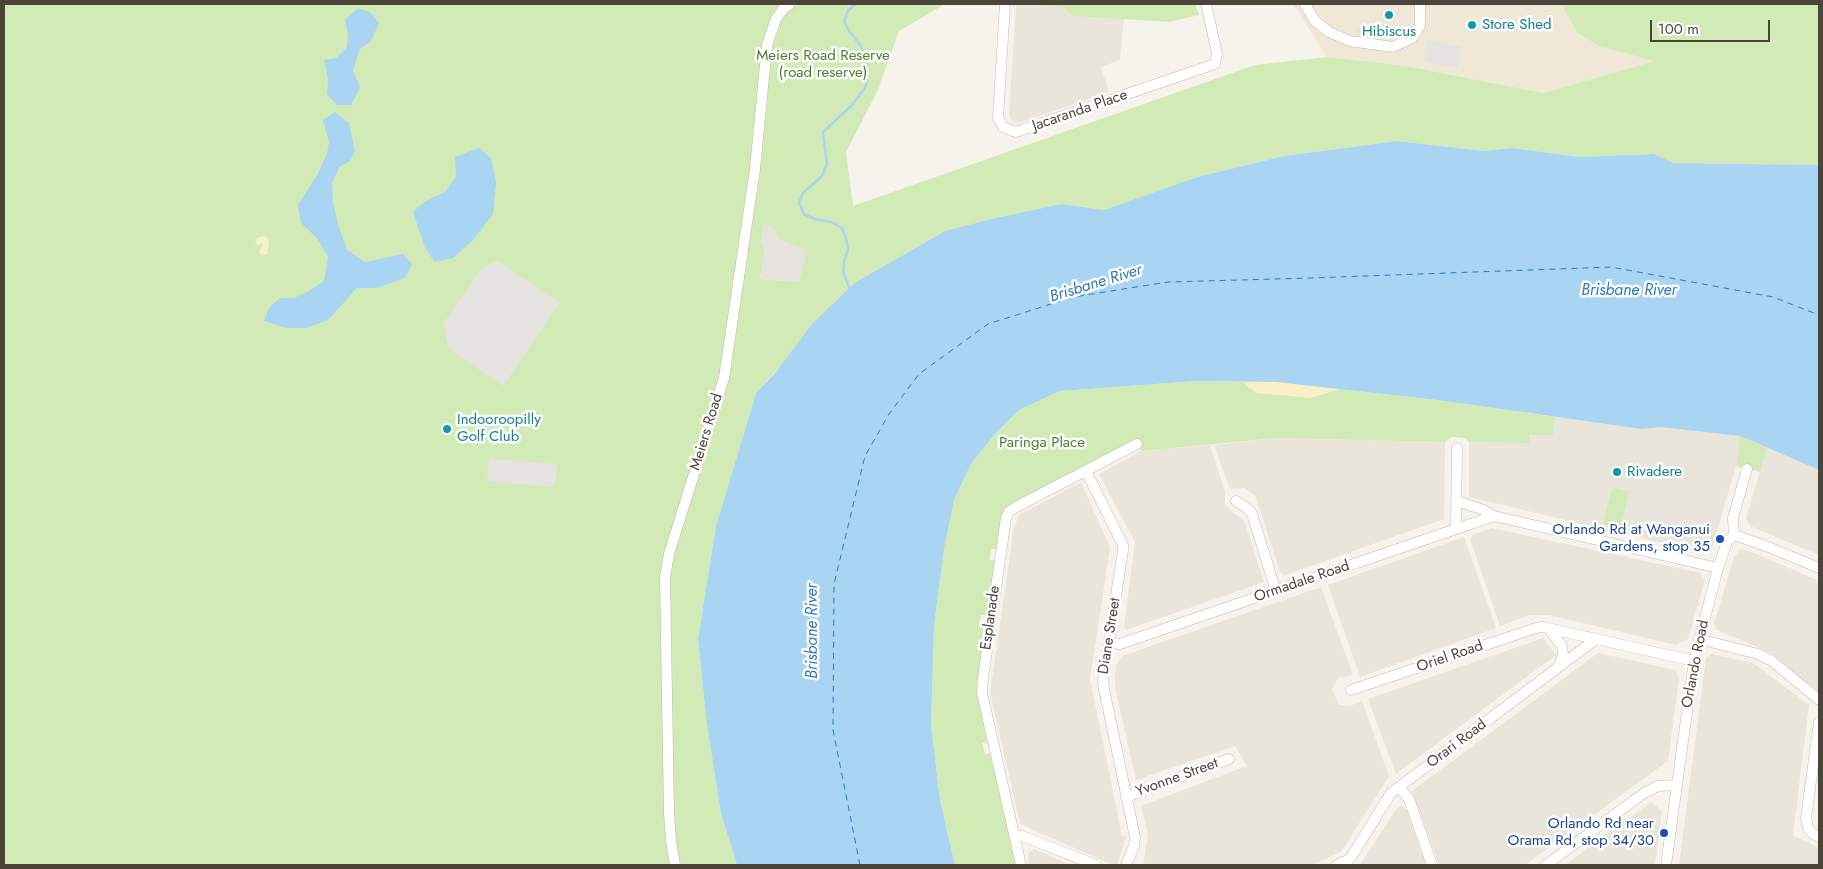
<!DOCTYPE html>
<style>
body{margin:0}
#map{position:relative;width:1823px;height:869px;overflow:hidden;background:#f6f3ec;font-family:Jost,sans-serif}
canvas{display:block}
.frame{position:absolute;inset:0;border:5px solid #4b4439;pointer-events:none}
.scale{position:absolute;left:1650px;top:20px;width:120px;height:22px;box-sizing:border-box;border:2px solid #4b4439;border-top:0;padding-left:6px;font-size:15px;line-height:18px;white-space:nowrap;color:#4b4439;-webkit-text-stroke:4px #fff;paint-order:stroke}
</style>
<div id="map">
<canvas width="1823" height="869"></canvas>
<div class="frame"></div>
<div class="scale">100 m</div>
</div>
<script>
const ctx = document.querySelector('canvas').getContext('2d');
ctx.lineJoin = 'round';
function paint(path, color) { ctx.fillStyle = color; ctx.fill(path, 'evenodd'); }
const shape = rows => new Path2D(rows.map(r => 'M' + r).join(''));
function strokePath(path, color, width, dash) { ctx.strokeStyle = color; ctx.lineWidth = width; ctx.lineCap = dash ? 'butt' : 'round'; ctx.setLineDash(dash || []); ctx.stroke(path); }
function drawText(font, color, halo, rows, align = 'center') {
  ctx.font = font + ' Jost,sans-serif'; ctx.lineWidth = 5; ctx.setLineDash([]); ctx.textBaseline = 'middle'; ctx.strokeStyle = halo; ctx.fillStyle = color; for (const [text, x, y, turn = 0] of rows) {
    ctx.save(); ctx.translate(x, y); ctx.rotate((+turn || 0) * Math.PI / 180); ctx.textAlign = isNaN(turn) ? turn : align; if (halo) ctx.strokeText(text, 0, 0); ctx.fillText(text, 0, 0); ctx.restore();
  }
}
paint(shape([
 [1016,4,1063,7,1073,16,1124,19,1120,60,1101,67,1109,92,1019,123,1012,120,1009,115],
 [1555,417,1642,428,1660,427,1740,436,1736,466,1713,545,1700,552,1469,497,1469,442,1529,443,1529,435,1553,435],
 [1277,438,1445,442,1444,519,1285,575,1280,572,1256,497,1245,488,1230,489,1214,445],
 [1210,445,1225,492,1225,504,1233,513,1244,520,1264,582,1126,630,1124,627,1135,542,1099,474,1141,451],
 [1767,448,1819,470,1819,555,1750,526,1746,518],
 [1081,482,1110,548,1090,679,1122,836,1126,837,1117,865,1113,865,1020,824,990,692,1014,528,1019,515],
 [1492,528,1700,573,1705,580,1688,639,1676,645,1549,615,1529,615,1500,626,1470,539,1472,535],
 [1464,537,1496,628,1360,677,1328,585],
 [1741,549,1752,552,1819,581,1819,692,1771,653,1717,630,1714,624,1734,557],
 [1321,587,1353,675,1338,678,1332,689,1339,705,1350,706,1362,701,1389,776,1341,852,1312,865,1143,865,1148,835,1141,806,1247,766,1235,746,1136,780,1116,692,1115,679,1116,665,1122,656],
 [1543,638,1556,655,1396,774,1368,699],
 [1598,653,1675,670,1679,677,1668,761,1525,865,1439,865,1412,791],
 [1712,654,1753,663,1809,705,1793,835,1819,848,1819,865,1679,865,1706,658],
 [1651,802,1662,811,1655,865,1565,865],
 [1401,806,1407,810,1426,865,1360,865,1397,808],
 [1034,849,1061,861,1069,865,1029,865,1028,853]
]), '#eae5da');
paint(shape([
 [764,224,773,227,781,241,807,250,799,282,760,279,765,246,761,242]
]), '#e6e2dd');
paint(shape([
 [1293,4,1651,4,1656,61,1543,93,1406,66,1327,57]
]), '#efe8d6');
paint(shape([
 [4,4,945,4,899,31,878,90,846,152,853,206,1255,65,1327,57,1406,66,1543,93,1655,61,1599,46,1577,32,1565,11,1564,4,1819,4,1819,165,1674,163,1654,154,1579,157,1513,148,1484,151,1397,141,1284,156,1197,177,1104,210,1061,204,991,219,945,231,856,282,756,393,716,526,698,639,707,725,721,814,737,865,4,865],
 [764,224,773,227,781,241,807,250,799,282,760,279,765,246,761,242],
 [1016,4,1195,4,1199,15,1169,22,1073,16,1063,7],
 [1196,381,1277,382,1437,400,1555,417,1553,435,1529,435,1529,443,1469,442,1465,438,1452,437,1445,442,1277,438,1141,451,1135,439,1010,505,996,549,991,549,990,560,995,561,987,615,981,615,979,626,985,627,977,690,987,742,982,743,985,754,990,753,1016,865,955,865,940,800,931,725,934,626,944,549,954,500,971,464,994,435,1019,410,1060,391],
 [1740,436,1767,448,1760,472,1736,466],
 [1614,488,1629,492,1620,530,1603,525,1611,490]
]), '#d2eab5');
paint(shape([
 [264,236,268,238,269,243,267,254,262,256,259,252,263,244,261,243,258,246,255,243,257,238],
 [1243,382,1277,382,1340,389,1311,398,1256,393]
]), '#f9efc9');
paint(shape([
 [1358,29,1385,33,1384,42,1357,38],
 [1428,40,1461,47,1457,68,1424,61],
 [497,260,560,303,503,386,449,349,443,324,480,270],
 [489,459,557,464,555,487,487,481]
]), '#e5e3e0');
paint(shape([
 [358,8,370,12,379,23,371,41,360,49,353,70,360,88,351,105,337,105,327,94,328,79,324,60,336,58,347,47,348,35,345,20],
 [335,112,349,123,355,151,350,161,340,166,332,183,333,202,338,224,347,250,365,262,403,254,412,264,405,278,377,288,357,288,328,320,306,328,286,328,264,321,268,309,280,298,294,298,309,291,324,281,328,257,317,238,301,223,298,205,317,175,327,154,329,142,323,120],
 [1397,141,1484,151,1513,148,1579,157,1654,154,1674,163,1819,165,1819,470,1740,436,1660,427,1642,429,1437,400,1277,382,1196,381,1060,391,1019,410,994,435,971,464,954,500,944,549,934,626,931,725,940,800,955,865,737,865,721,814,707,725,698,639,716,526,756,393,775,373,813,323,856,282,945,231,991,219,1061,204,1104,210,1197,177,1284,156],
 [479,148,491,158,496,183,493,214,473,240,453,258,435,262,425,248,413,212,426,201,445,192,456,177,455,157]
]), '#a9d4f2');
strokePath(shape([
 [850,289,843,273,844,261,848,250,846,238,842,228,831,222,815,219,804,214,799,203,803,193,822,176,827,164,823,132,851,106,865,88,867,81,867,64,861,46,849,31,844,21,848,11,855,4]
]), '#a9d4f2', 2.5);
strokePath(shape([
 [860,865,833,730,834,584,865,456,889,414,919,374,988,324,1073,297,1168,282,1311,278,1611,267,1773,297,1819,315]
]), '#2e7ab2', 1, [6, 5]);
const minor = shape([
 [1005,4,998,118,1003,127,1016,132,1215,64,1217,53,1206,4],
 [1305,4,1314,20,1329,32,1350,41,1393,47,1412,38,1420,26,1420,4],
 [1086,471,1123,545,1123,550,1103,680,1104,689,1135,837,1134,846,1126,865],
 [1236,501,1247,508,1252,514,1276,591],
 [1457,501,1484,510,1494,516],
 [1456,528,1457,448],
 [1734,535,1766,546,1819,568],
 [1734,535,1733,518,1747,469],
 [1549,629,1562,646,1563,654,1559,666],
 [1699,639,1758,654,1772,661,1819,700],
 [1109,643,1120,644,1494,516,1718,568],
 [1351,690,1536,628,1543,627,1694,661],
 [1819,722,1806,818,1808,828,1813,834,1819,837],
 [1399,787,1409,799,1432,865],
 [1126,797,1229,759],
 [1015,836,1022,836,1096,865],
 [675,865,671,841,669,813,665,577,669,554,724,378,755,169,767,45,776,19,783,9,790,4],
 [1021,865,982,693,983,678,1006,518,1009,512,1016,507,1137,444],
 [1337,865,1350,859,1391,793,1596,639],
 [1546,865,1644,793,1658,786,1676,785],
 [1666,865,1694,661,1718,568,1727,542,1734,535]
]);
strokePath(minor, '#c2bbae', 11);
strokePath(minor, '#fff', 10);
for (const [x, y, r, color] of [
 [1389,15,5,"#0f9aa8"],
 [1472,25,5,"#0f9aa8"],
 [447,429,5,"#0f9aa8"],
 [1617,472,5,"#0f9aa8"],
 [1720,539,5,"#1a4fb4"],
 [1664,833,5,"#1a4fb4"]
]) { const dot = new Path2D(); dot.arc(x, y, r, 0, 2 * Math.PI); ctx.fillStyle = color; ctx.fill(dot); strokePath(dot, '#fff', 2); }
drawText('15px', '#0d838f', '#fff', [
 ["Store Shed",1482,25],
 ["Hibiscus",1389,32,"center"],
 ["Indooroopilly",457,420],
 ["Golf Club",457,437],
 ["Rivadere",1627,472]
], 'left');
drawText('15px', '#4a7f2a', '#fff', [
 ["Meiers Road Reserve",823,56],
 ["(road reserve)",823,73],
 ["Paringa Place",1042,443]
]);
drawText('15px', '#4b4439', '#fff', [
 ["Jacaranda Place",1080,111,-19],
 ["Meiers Road",707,432,-73],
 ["Ormadale Road",1302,582,-19],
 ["Esplanade",991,618,-82],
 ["Diane Street",1110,636,-81],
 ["Oriel Road",1450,657,-19],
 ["Orlando Road",1696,664,-79],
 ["Orari Road",1457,744,-37],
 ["Yvonne Street",1177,778,-20]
]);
drawText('15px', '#164399', '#fff', [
 ["Orlando Rd at Wanganui",1710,530],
 ["Gardens, stop 35",1710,547],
 ["Orlando Rd near",1654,824],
 ["Orama Rd, stop 34/30",1654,841]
], 'right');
drawText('italic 16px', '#2e7ab2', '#fff', [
 ["Brisbane River",1096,284,-17],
 ["Brisbane River",1629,291],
 ["Brisbane River",813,631,-90]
]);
</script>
